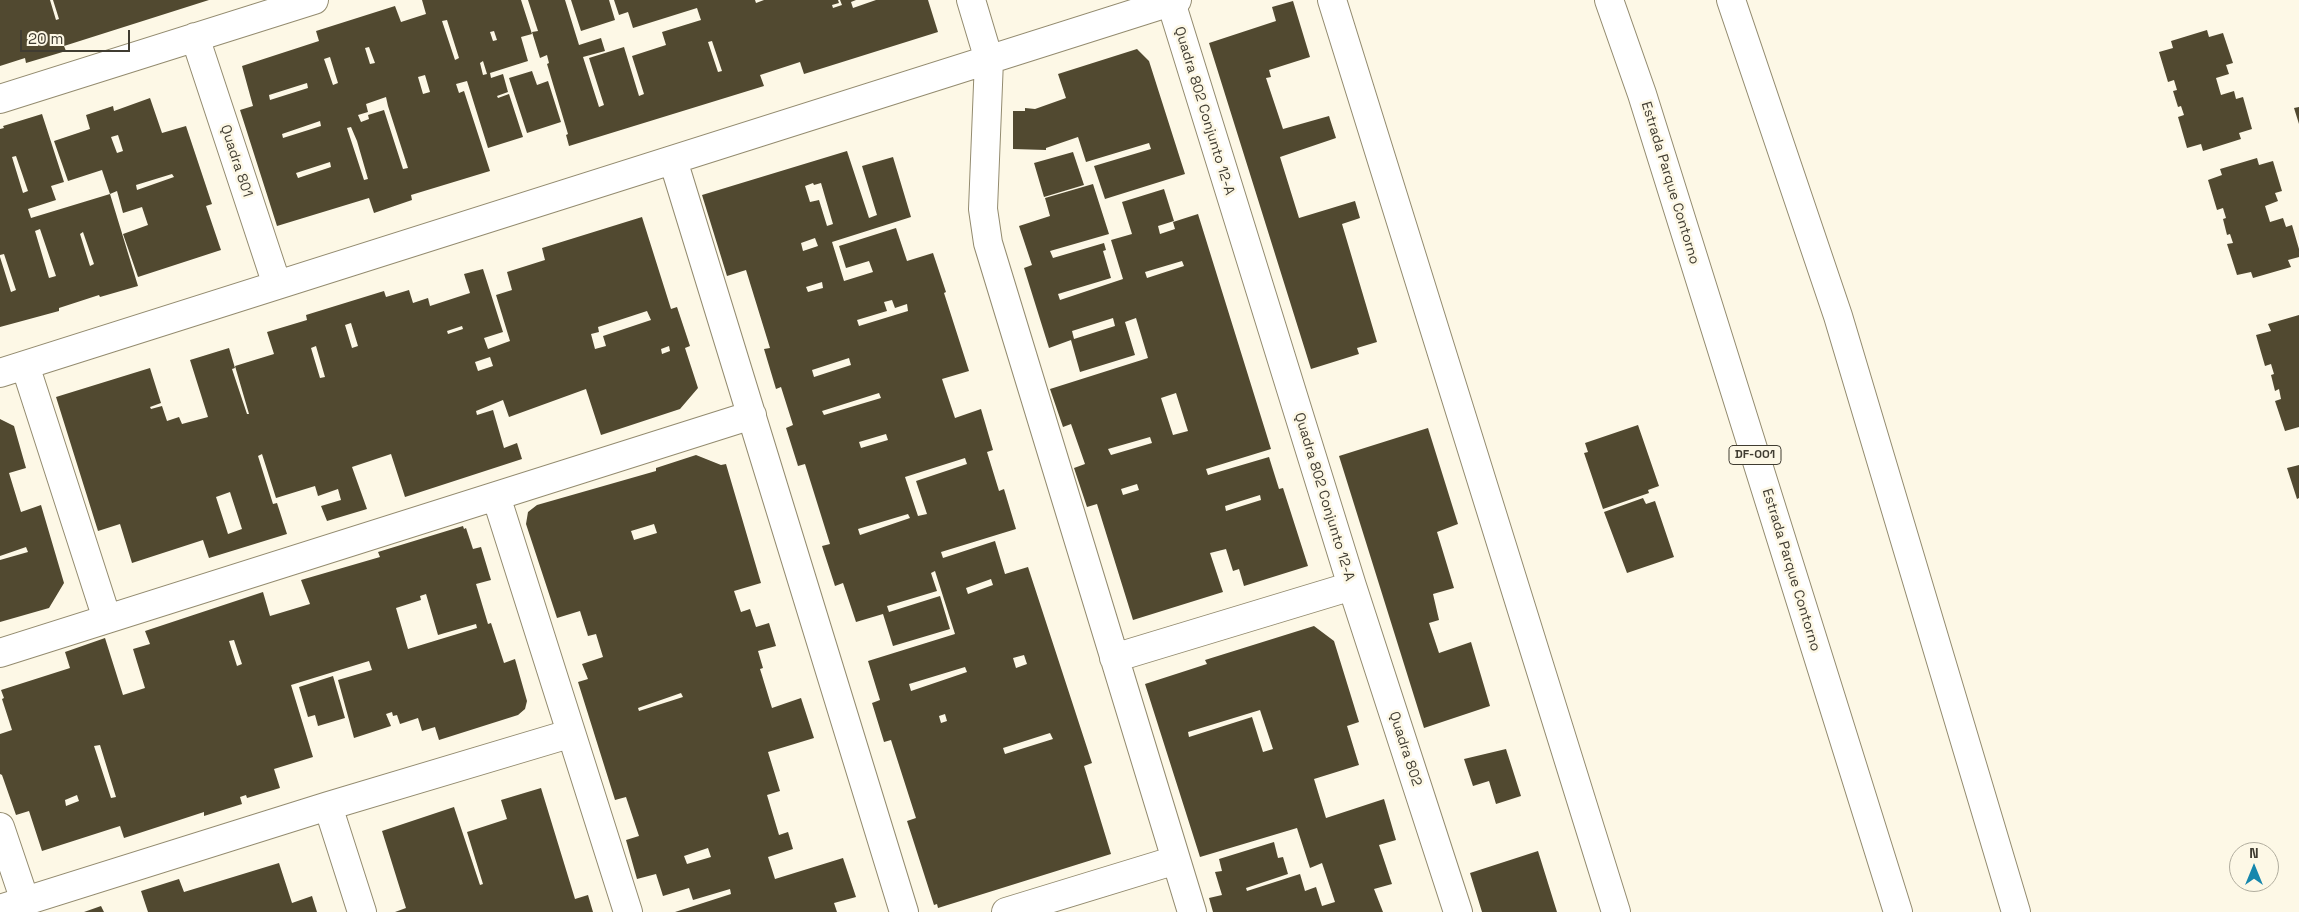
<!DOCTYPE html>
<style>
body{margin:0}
#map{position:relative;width:2299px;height:912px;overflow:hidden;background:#fdf8e6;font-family:"Space Grotesk",sans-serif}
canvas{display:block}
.north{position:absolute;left:2229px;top:842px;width:50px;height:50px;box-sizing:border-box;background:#fdf8e6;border:1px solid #b1ad9e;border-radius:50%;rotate:0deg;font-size:14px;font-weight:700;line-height:20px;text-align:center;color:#403c31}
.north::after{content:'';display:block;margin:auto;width:18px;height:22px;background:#1687ad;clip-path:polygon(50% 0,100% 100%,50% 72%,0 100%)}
.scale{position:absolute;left:20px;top:30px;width:110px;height:22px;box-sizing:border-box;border:2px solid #403c31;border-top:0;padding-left:6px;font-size:15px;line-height:18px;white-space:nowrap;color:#403c31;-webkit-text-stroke:4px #fdf8e6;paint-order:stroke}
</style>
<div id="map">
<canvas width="2299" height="912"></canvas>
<div class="north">N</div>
<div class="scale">20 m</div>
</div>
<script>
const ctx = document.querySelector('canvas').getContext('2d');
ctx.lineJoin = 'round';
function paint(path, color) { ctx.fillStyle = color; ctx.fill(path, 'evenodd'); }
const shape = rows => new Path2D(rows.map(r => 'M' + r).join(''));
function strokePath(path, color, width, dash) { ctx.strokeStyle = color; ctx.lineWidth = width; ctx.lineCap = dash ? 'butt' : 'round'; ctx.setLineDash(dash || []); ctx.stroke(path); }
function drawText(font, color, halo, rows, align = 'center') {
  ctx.font = font + ' "Space Grotesk",sans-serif'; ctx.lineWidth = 5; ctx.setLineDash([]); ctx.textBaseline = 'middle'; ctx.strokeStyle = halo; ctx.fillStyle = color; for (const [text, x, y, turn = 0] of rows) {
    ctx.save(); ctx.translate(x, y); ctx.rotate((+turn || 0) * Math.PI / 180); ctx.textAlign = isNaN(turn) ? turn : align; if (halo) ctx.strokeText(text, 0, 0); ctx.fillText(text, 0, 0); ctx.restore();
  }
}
paint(shape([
 [0,0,50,0,56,20,59,19,53,0,209,0,64,46,66,51,26,63,25,58,0,66],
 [422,0,521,0,532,34,521,37,528,61,490,73,491,78,503,74,508,92,497,96,498,98,509,94,523,137,488,148,467,81,456,84,459,93,464,91,490,171,411,195,412,200,374,213,369,198,277,226,240,110,253,106,242,66,319,41,316,31,395,6,401,22,426,14],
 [447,20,459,58,455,60,442,21],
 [494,31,497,40,493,41,490,32],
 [369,47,375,63,370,64,365,48],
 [330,57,338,83,333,85,324,59],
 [483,61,487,74,483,75,480,63],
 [425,75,430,92,423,94,418,77],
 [307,83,308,88,270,100,269,95],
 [386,97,388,106,408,168,403,169,384,110,368,115,369,119,361,122,358,115,368,112,366,104],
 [320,121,321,126,283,138,282,134],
 [351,127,357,141,368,179,364,180,347,128],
 [330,162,331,167,298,178,296,173],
 [528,0,565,0,579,45,601,38,605,51,583,57,599,107,604,105,589,58,624,47,639,96,644,94,632,56,666,45,662,32,701,20,697,8,633,28,628,12,619,15,614,0,755,0,756,3,764,0,838,0,839,3,832,5,833,8,842,5,840,0,856,0,851,2,853,8,876,0,928,0,938,32,804,74,800,62,760,75,764,86,569,146,566,135,568,134,547,64,549,63,547,55,540,58,532,32,538,31],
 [712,41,722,71,718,72,708,42],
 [571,0,609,0,615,20,581,31],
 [1293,1,1310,57,1269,70,1271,77,1266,78,1283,129,1329,116,1336,138,1280,157,1299,218,1355,201,1360,218,1342,224,1377,342,1357,348,1359,354,1311,369,1209,43,1276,21,1272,7],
 [2207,30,2209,37,2223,33,2233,63,2226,65,2229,74,2216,78,2221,95,2234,91,2236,99,2243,97,2252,129,2239,133,2241,139,2203,151,2201,144,2187,148,2178,117,2184,115,2181,106,2178,107,2173,91,2177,90,2174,80,2168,82,2159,52,2173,48,2171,41],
 [1137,49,1149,61,1185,174,1105,199,1094,166,1151,149,1149,143,1086,162,1078,137,1046,148,1046,150,1013,149,1013,111,1025,111,1025,108,1035,109,1066,98,1058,74],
 [532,71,537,85,548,81,561,122,527,133,509,78],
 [150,98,162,133,186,126,212,204,206,206,221,250,138,277,123,234,148,225,142,207,123,213,117,191,110,194,102,170,68,181,54,141,90,129,86,115,113,106,114,111],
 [118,135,123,151,117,153,111,137],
 [172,174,174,177,137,190,136,185],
 [2299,107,2299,124,2294,108],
 [42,114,64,182,51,186,56,200,28,209,31,218,110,194,138,286,100,297,99,295,59,308,59,311,0,327,0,257,11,292,16,290,4,254,0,255,0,129,4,128,3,126],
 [16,156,28,191,23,193,12,157],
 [40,229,56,276,49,278,35,231],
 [83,232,94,264,90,266,80,234],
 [847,151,869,218,877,215,862,166,893,157,911,217,832,242,844,281,873,272,869,261,846,268,839,246,896,228,907,261,933,253,946,292,944,293,969,371,942,379,955,418,981,409,993,450,987,452,999,491,1004,489,1016,529,941,552,943,558,995,541,1005,574,1028,567,1092,763,1084,766,1111,854,938,908,937,904,934,905,907,821,916,818,891,740,884,742,872,703,880,700,868,661,955,634,935,571,931,573,937,591,887,606,889,612,940,596,950,629,893,646,883,614,856,622,843,583,835,586,822,546,830,544,805,464,798,466,786,428,793,425,781,387,776,389,764,349,770,348,746,270,727,276,702,195],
 [813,183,814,185,821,183,833,224,827,226,819,200,810,202,805,186],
 [815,238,818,246,803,251,801,243],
 [822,282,823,288,808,292,806,287],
 [892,300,895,308,907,304,908,311,859,326,857,320,887,311,884,302],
 [849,358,851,365,814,377,812,370],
 [879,393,881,398,824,415,822,411],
 [886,434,888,440,861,448,859,442],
 [965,458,967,464,916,481,927,514,918,516,905,477],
 [908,514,910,518,860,535,858,529],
 [991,579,993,585,968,594,966,588],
 [1024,655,1027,664,1016,668,1013,658],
 [965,667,967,672,911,691,909,684],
 [945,714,947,721,941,723,939,716],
 [1050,733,1053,739,1005,754,1003,748],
 [1073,152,1084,185,1044,197,1034,163],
 [2257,158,2259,165,2273,161,2282,191,2275,193,2278,201,2265,206,2270,222,2283,218,2286,227,2292,225,2299,249,2299,257,2288,260,2291,267,2253,278,2251,272,2237,275,2227,244,2233,243,2230,234,2227,235,2223,219,2226,218,2223,208,2217,210,2208,180,2222,175,2220,169],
 [1093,184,1109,234,1050,251,1053,258,1104,243,1106,250,1103,251,1111,278,1058,294,1060,300,1123,279,1111,240,1132,234,1122,202,1164,189,1174,221,1158,226,1160,234,1175,229,1173,222,1198,214,1271,449,1206,469,1208,475,1269,457,1279,489,1283,488,1308,566,1244,586,1239,569,1233,571,1226,549,1210,553,1223,592,1133,620,1097,504,1087,507,1074,468,1085,464,1071,424,1063,427,1050,389,1148,358,1136,318,1125,322,1135,355,1080,372,1071,340,1049,348,1024,268,1032,265,1019,226,1050,216,1045,198],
 [1182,261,1184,266,1147,278,1145,272],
 [1113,318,1115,326,1074,339,1072,331],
 [1176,393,1188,431,1173,435,1161,398],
 [1150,437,1152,443,1111,455,1108,449],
 [1137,484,1139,490,1123,495,1121,489],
 [1260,495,1261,500,1226,511,1225,506],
 [642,217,671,309,677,307,690,346,685,348,698,388,680,409,601,435,586,389,509,417,503,400,476,411,477,415,493,410,504,448,517,443,522,459,405,497,391,454,352,467,367,509,327,521,321,506,341,500,338,489,318,496,315,486,276,498,262,454,258,456,273,504,277,503,287,534,209,558,203,540,132,563,120,524,98,531,56,397,150,368,161,403,150,407,151,409,162,406,167,421,179,417,182,424,208,417,190,360,229,348,235,368,232,369,247,414,249,414,235,366,274,354,267,332,307,320,306,315,384,291,386,297,409,290,413,303,428,298,430,306,470,293,464,274,483,269,503,332,484,338,488,349,510,341,496,295,512,290,507,272,545,260,542,248],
 [647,311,651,320,603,336,606,346,595,349,591,334,599,332,598,327],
 [351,323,358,346,352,348,345,325],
 [462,326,463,329,448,334,447,331],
 [316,346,325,377,320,378,311,348],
 [669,346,670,351,662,354,661,349],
 [490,357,493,366,478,371,475,362],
 [230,492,242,529,228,534,216,497],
 [2299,315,2299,427,2285,431,2275,401,2281,399,2279,389,2275,391,2271,375,2274,374,2271,364,2265,366,2256,335,2271,331,2268,324],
 [0,419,14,426,26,468,9,473,21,512,41,505,64,583,49,608,0,622,0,560,28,552,26,547,0,556],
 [1638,425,1659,486,1648,490,1649,493,1603,509,1584,453,1588,452,1585,443],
 [1428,428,1458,524,1437,532,1454,588,1433,594,1439,620,1429,623,1439,653,1471,642,1490,706,1424,728,1339,456],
 [696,455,721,465,726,464,761,583,734,591,741,612,750,609,756,627,769,623,776,646,758,651,763,668,760,669,772,708,801,698,814,738,768,752,780,791,767,795,779,835,788,832,793,849,768,857,775,879,843,858,856,897,834,903,837,912,675,912,731,894,730,889,693,900,689,888,663,896,656,874,637,879,626,840,639,836,626,797,615,800,578,682,588,679,582,664,603,657,596,634,588,636,580,611,557,618,526,524,528,512,537,505,656,471,656,468],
 [654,524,657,533,634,540,631,531],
 [681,693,683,697,639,711,638,708],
 [708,848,711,857,687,864,684,856],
 [2299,465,2299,498,2297,499,2287,468],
 [1643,498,1646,504,1655,501,1674,557,1627,573,1604,512],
 [463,526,464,529,466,528,473,549,481,547,491,580,476,584,488,624,491,623,504,663,515,659,527,701,525,709,518,715,439,740,435,727,422,731,418,718,400,724,397,715,393,716,392,712,386,714,391,726,354,738,338,680,372,670,369,661,291,685,313,757,274,769,280,788,247,798,246,795,240,797,242,804,204,816,204,812,124,838,120,826,42,851,29,811,16,815,2,775,0,774,0,734,12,730,2,699,4,698,1,690,70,668,65,652,105,638,123,695,145,688,133,649,150,644,145,631,263,592,270,616,310,604,301,580,380,557,378,552],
 [426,594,438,635,476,624,477,628,408,649,396,608,421,600,420,596],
 [234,640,242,664,237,666,229,641],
 [100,745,116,797,111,798,94,746],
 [77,795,79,801,66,806,65,800],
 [1314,626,1334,641,1359,722,1347,726,1359,765,1314,779,1326,818,1384,799,1396,840,1379,845,1392,884,1374,889,1383,912,1213,912,1209,898,1222,895,1215,872,1222,871,1219,859,1274,842,1278,858,1283,857,1288,874,1246,888,1247,891,1300,874,1305,891,1316,887,1322,906,1335,902,1322,863,1310,868,1297,828,1200,857,1145,684,1207,664,1205,660],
 [1260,710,1273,749,1263,752,1252,717,1189,737,1188,732],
 [333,676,345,718,318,726,315,715,308,717,299,687],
 [1506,749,1521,796,1496,804,1489,781,1473,786,1464,759],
 [541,788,575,899,588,895,593,912,395,912,406,908,382,831,454,807,480,885,483,884,467,832,507,819,501,800],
 [1538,851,1557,912,1482,912,1470,873],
 [279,863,292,903,312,896,317,912,148,912,141,891,179,879,184,892],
 [101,906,104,912,84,912]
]), '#514930');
const minor = shape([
 [971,0,989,60,983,209,988,243,1192,912],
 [1332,0,1616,912],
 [1171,2,1352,586,1458,912],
 [195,37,277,285],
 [0,99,314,0],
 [673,160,904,912],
 [25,365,107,619],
 [0,373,1177,0],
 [496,496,628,912],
 [0,653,752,415],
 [1114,658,1352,586],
 [328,806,362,912],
 [0,827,25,901],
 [0,909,328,806,569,734],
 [1006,912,1176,860]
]);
const highway = shape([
 [1609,0,1642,94,1898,912],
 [1731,0,1838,316,2016,912]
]);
strokePath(minor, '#938b6f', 30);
strokePath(highway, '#938b6f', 30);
strokePath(minor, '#fff', 28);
strokePath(highway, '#fff', 28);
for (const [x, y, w] of [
 [1755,455,52]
]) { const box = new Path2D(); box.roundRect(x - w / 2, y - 9.5, w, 19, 4); ctx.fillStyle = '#fdf8e6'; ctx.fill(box); strokePath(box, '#403c31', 1); }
drawText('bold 12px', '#403c31', null, [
 ["DF-001",1755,455]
]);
drawText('14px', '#403c31', '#fdf8e6', [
 ["Quadra 802 Conjunto 12-A",1204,111,73],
 ["Quadra 801",236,161,72],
 ["Estrada Parque Contorno",1670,183,73],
 ["Quadra 802 Conjunto 12-A",1324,497,73],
 ["Estrada Parque Contorno",1791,570,73],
 ["Quadra 802",1405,749,72]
]);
</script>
